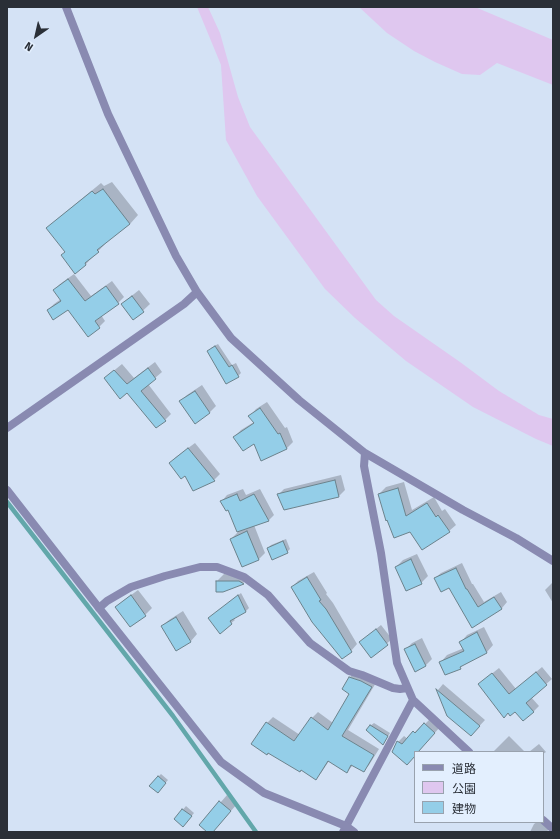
<!DOCTYPE html>
<meta charset="utf-8">
<style>
body{margin:0}
#map{position:relative;width:560px;height:839px;overflow:hidden;background:#d4e2f5;font-family:"Fira Sans","Noto Sans JP",sans-serif}
canvas{display:block}
.frame{position:absolute;inset:0;border:8px solid #2a2f37;pointer-events:none}
.legend{position:absolute;left:414px;top:751px;width:130px;height:72px;box-sizing:border-box;background:#e3effe;border:1px solid #99a2ae;margin:0;padding:5px 7px;list-style:none;font-size:12px;color:#2a2f37}
.legend li{display:flex;align-items:center;gap:8px;height:20px}
.legend b{width:20px;border:1px solid #99a2ae}
.north{position:absolute;left:16px;top:16px;width:40px;height:40px;-webkit-text-stroke:3px #e3effe;paint-order:stroke;rotate:214deg;font-size:11px;font-weight:700;line-height:16px;text-align:center;color:#2a2f37}
.north::after{content:'';display:block;margin:auto;width:14px;height:18px;background:#2a2f37;clip-path:polygon(50% 0,100% 100%,50% 72%,0 100%)}
</style>
<div id="map">
<canvas width="560" height="839"></canvas>
<div class="frame"></div>
<ul class="legend">
<li><b style="height:5px;background:#898ab1"></b>道路</li>
<li><b style="height:11px;background:#dfc7ef"></b>公園</li>
<li><b style="height:11px;background:#94cee8"></b>建物</li>
</ul>
<div class="north">N</div>
</div>
<script>
const ctx = document.querySelector('canvas').getContext('2d');
ctx.lineJoin = 'round';
function paint(path, color) { ctx.fillStyle = color; ctx.fill(path, 'evenodd'); }
const shape = rows => new Path2D(rows.map(r => 'M' + r).join(''));
function strokePath(path, color, width, dash) { ctx.strokeStyle = color; ctx.lineWidth = width; ctx.lineCap = dash ? 'butt' : 'round'; ctx.setLineDash(dash || []); ctx.stroke(path); }
paint(shape([
 [197,7,208,7,220,33,238,97,250,127,376,300,394,316,460,362,499,391,539,415,553,419,553,446,536,439,473,407,406,361,355,318,325,289,257,196,226,140,221,65],
 [359,7,475,7,553,40,553,85,497,63,480,75,462,74,435,62,414,51,387,33]
]), '#dfc7ef');
paint(shape([
 [112,182,138,215,130,224,106,242,106,243,86,264,75,272,66,252,47,228,56,220,101,183,104,186],
 [74,274,91,296,112,281,124,297,118,303,101,315,105,321,99,327,69,309,48,310,54,304,61,299,54,290,60,284],
 [139,290,150,304,134,319,122,304,129,298],
 [218,344,232,365,236,363,241,373,238,376,227,383,211,348],
 [155,362,162,372,148,384,171,414,165,420,127,391,105,378,122,364,134,378],
 [202,385,216,406,210,412,195,422,181,401,187,395],
 [267,402,285,428,287,427,293,442,287,448,265,458,254,442,234,437,241,430,254,422,250,416,256,409],
 [195,443,220,474,214,480,194,489,185,474,170,463,176,457],
 [341,475,345,490,339,496,278,495,284,489],
 [404,482,412,510,434,497,442,511,445,509,456,525,449,531,410,530,388,519,379,494,386,487],
 [243,489,246,495,260,489,274,515,268,521,254,525,265,553,259,559,242,566,231,539,238,532,229,509,222,501,227,495],
 [286,539,290,549,287,552,268,548,271,545],
 [417,554,428,576,421,583,407,590,396,567,403,560],
 [462,563,472,584,473,584,484,602,501,592,507,602,502,608,472,626,449,587,435,578,441,573],
 [314,572,327,593,326,594,333,603,357,644,351,651,292,587,298,581],
 [224,574,245,575,250,577,243,583,223,591,217,591,217,581],
 [552,583,553,583,553,603,545,590],
 [138,590,152,608,145,615,130,626,116,607,123,601],
 [241,593,249,608,246,611,233,618,235,620,220,632,209,618],
 [183,611,197,634,191,641,177,649,162,626,169,620],
 [381,625,392,639,371,657,360,642],
 [484,627,493,645,487,652,465,663,460,668,446,674,441,662,447,655,464,648,461,642,467,635],
 [422,638,432,659,425,666,406,649,412,643],
 [542,667,552,679,531,697,539,706,533,712,515,711,479,684,499,668,516,689],
 [356,671,377,681,348,730,379,749,369,765,363,771,353,765,347,772,329,761,321,773,315,779,267,723,273,717,300,735,312,718,318,712,333,723,351,694,350,677],
 [443,684,485,720,471,735,448,715,438,690],
 [431,718,440,727,418,752,415,752,415,755,398,742,404,736,408,739,420,727,421,728],
 [374,723,390,733,386,740,383,743,370,726],
 [509,736,525,752,493,752],
 [539,744,546,752,543,754,543,752,529,752],
 [161,774,168,780,161,788,158,777],
 [227,795,237,804,217,827,212,832,209,832,201,825],
 [186,806,194,813,186,823,175,819],
 [537,822,543,822,551,824,547,832,530,832,534,824]
]), '#0003');
strokePath(shape([
 [7,502,173,716,256,832]
]), '#62a7aa', 4.5);
const building = shape([
 [103,189,130,224,97,250,99,252,85,263,86,265,75,274,61,255,65,252,46,228,92,191,95,194,103,189],
 [68,279,85,301,106,286,119,304,95,321,100,328,88,337,68,310,53,320,47,310,61,301,53,290,68,279],
 [132,296,144,312,133,320,121,304,132,296],
 [215,346,229,367,232,365,239,377,226,384,207,351,215,346],
 [148,368,156,379,141,391,166,421,156,428,127,393,120,399,104,378,114,370,127,384,148,368],
 [195,391,210,413,195,424,179,401,195,391],
 [260,408,278,434,280,433,287,449,261,461,254,444,243,451,233,437,254,423,248,416,260,408],
 [188,448,215,481,193,491,185,476,181,479,169,463,188,448],
 [335,480,339,497,284,510,277,494,335,480],
 [398,488,406,516,427,503,436,517,438,515,450,532,422,550,410,532,394,538,387,520,386,521,378,494,398,488],
 [237,494,240,501,254,494,269,521,237,532,228,510,226,511,220,501,237,494],
 [247,531,259,560,242,567,230,539,247,531],
 [283,541,288,553,272,560,267,548,283,541],
 [411,559,422,584,406,591,395,567,411,559],
 [456,568,466,589,467,589,478,607,494,597,502,609,472,628,449,588,441,592,434,578,456,568],
 [307,577,321,600,319,601,326,609,352,652,342,659,312,622,291,587,307,577],
 [216,581,239,581,244,584,223,592,216,592,216,581],
 [131,595,146,616,130,627,115,607,131,595],
 [238,595,246,612,230,621,232,624,220,634,208,618,238,595],
 [176,617,191,642,176,651,161,626,176,617],
 [376,629,388,645,371,658,359,642,376,629],
 [477,632,487,653,460,667,461,669,445,675,439,662,464,651,459,642,477,632],
 [415,644,426,666,415,672,404,649,415,644],
 [536,672,547,685,526,703,534,712,523,721,515,712,510,716,508,713,504,718,478,684,492,673,509,694,536,672],
 [349,677,361,681,372,687,342,736,374,755,364,772,351,765,347,773,328,761,316,780,301,770,300,772,268,753,267,755,251,744,266,722,294,741,311,717,328,730,349,694,342,689,349,677],
 [436,689,480,726,471,736,447,716,436,689],
 [424,723,435,733,418,752,415,752,415,756,407,765,392,752,397,741,402,744,413,731,415,733,424,723],
 [370,725,388,736,383,745,366,730,370,725],
 [158,776,166,783,158,793,149,786,158,776],
 [219,801,231,811,213,832,207,832,199,825,219,801],
 [182,809,192,816,183,827,174,819,182,809]
]);
paint(building, '#94cee8');
strokePath(building, '#6b828c', 1);
strokePath(shape([
 [66,7,108,114,176,256,197,292,231,338,299,400,365,453,463,510,516,538,553,561],
 [7,428,184,304,197,292],
 [365,453,364,466,381,553,397,663,413,700,469,752],
 [99,608,107,601,131,587,165,576,200,567,217,567,244,577,268,595,310,643,349,671,362,675,393,688,400,689,407,688],
 [543,820,553,829],
 [343,832,413,700]
]), '#898ab1', 8);
strokePath(shape([
 [7,490,99,608,221,762,264,793,346,826,354,832]
]), '#898ab1', 8);
</script>
